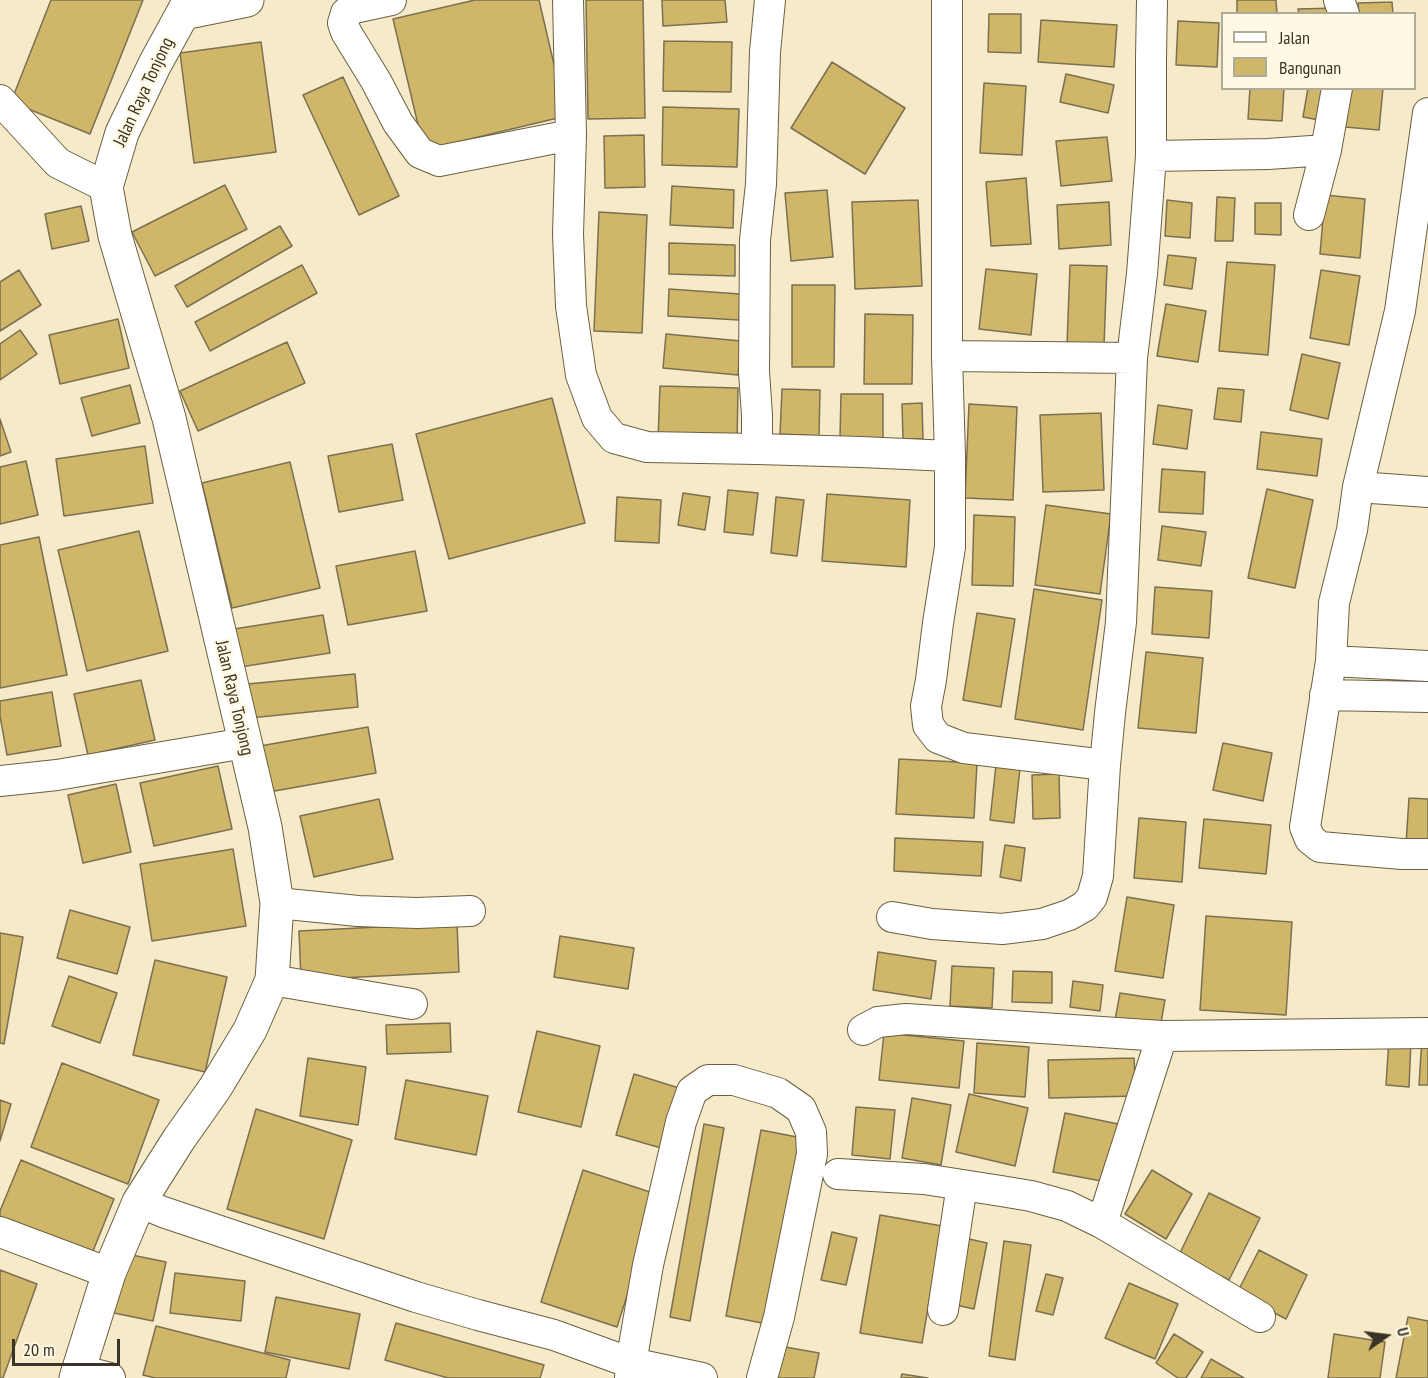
<!DOCTYPE html>
<style>
body{margin:0}
#map{position:relative;width:1428px;height:1378px;overflow:hidden;background:#f6eac8;font-family:"PT Sans Narrow",sans-serif}
canvas{display:block}
.legend{position:absolute;left:1221px;top:12px;width:195px;height:78px;box-sizing:border-box;background:#fff8e3;border:2px solid #b0aa98;margin:0;padding:8px 10px;list-style:none;font-size:18px;color:#393427}
.legend li{display:flex;align-items:center;gap:12px;height:30px}
.legend b{width:30px;border:2px solid #b0aa98}
.north{position:absolute;left:1356px;top:1306px;width:60px;height:60px;-webkit-text-stroke:4px #fff8e3;paint-order:stroke;rotate:76deg;font-size:16px;font-weight:700;line-height:24px;text-align:center;color:#393427}
.north::after{content:'';display:block;margin:auto;width:21px;height:27px;background:#393427;clip-path:polygon(50% 0,100% 100%,50% 72%,0 100%)}
.scale{position:absolute;left:12px;top:1339px;width:108px;height:27px;box-sizing:border-box;border:3px solid #393427;border-top:0;padding-left:8px;font-size:18px;line-height:21px;white-space:nowrap;color:#393427;-webkit-text-stroke:4px #fff8e3;paint-order:stroke}
</style>
<div id="map">
<canvas width="1428" height="1378"></canvas>
<ul class="legend">
<li><b style="height:8px;background:#fff"></b>Jalan</li>
<li><b style="height:16px;background:#d0b668"></b>Bangunan</li>
</ul>
<div class="north">U</div>
<div class="scale">20 m</div>
</div>
<script>
const ctx = document.querySelector('canvas').getContext('2d');
ctx.lineJoin = 'round';
function paint(path, color) { ctx.fillStyle = color; ctx.fill(path, 'evenodd'); }
const shape = rows => new Path2D(rows.map(r => 'M' + r).join(''));
function strokePath(path, color, width, dash) { ctx.strokeStyle = color; ctx.lineWidth = width; ctx.lineCap = dash ? 'butt' : 'round'; ctx.setLineDash(dash || []); ctx.stroke(path); }
function drawText(font, color, halo, rows, align = 'center') {
  ctx.font = font + ' "PT Sans Narrow",sans-serif'; ctx.lineWidth = 5; ctx.setLineDash([]); ctx.textBaseline = 'middle'; ctx.strokeStyle = halo; ctx.fillStyle = color; for (const [text, x, y, turn = 0] of rows) {
    ctx.save(); ctx.translate(x, y); ctx.rotate((+turn || 0) * Math.PI / 180); ctx.textAlign = isNaN(turn) ? turn : align; if (halo) ctx.strokeText(text, 0, 0); ctx.fillText(text, 0, 0); ctx.restore();
  }
}
const building = shape([
 [51,0,143,0,90,134,11,102,51,0],
 [475,0,539,0,566,116,424,150,393,19,475,0],
 [586,0,643,0,645,118,588,119,586,0],
 [662,0,725,0,727,22,663,26,662,0],
 [1237,0,1276,0,1277,14,1237,14,1237,0],
 [1392,2,1393,14,1359,14,1358,3,1392,2],
 [1337,8,1337,14,1299,14,1298,9,1337,8],
 [989,14,1021,14,1021,53,988,52,989,14],
 [1041,20,1117,25,1114,67,1038,62,1041,20],
 [1178,21,1219,23,1217,67,1176,65,1178,21],
 [664,41,732,42,731,92,663,91,664,41],
 [261,42,276,152,194,163,180,53,261,42],
 [832,62,905,108,865,174,791,128,832,62],
 [1066,74,1114,85,1108,113,1060,102,1066,74],
 [343,77,399,196,359,215,303,95,343,77],
 [984,83,1026,86,1022,155,980,153,984,83],
 [1250,88,1284,88,1282,121,1248,119,1250,88],
 [1308,88,1330,88,1324,121,1303,117,1308,88],
 [1349,88,1383,88,1379,130,1345,127,1349,88],
 [663,107,739,109,737,167,662,165,663,107],
 [644,135,645,187,605,188,604,136,644,135],
 [1107,137,1112,181,1061,186,1056,141,1107,137],
 [1026,178,1031,244,991,246,986,182,1026,178],
 [225,185,247,229,155,276,132,232,225,185],
 [672,186,734,190,733,228,670,225,672,186],
 [827,190,833,257,791,261,785,193,827,190],
 [1325,195,1365,199,1360,258,1320,254,1325,195],
 [1217,197,1235,198,1233,241,1215,241,1217,197],
 [918,200,922,286,855,289,852,202,918,200],
 [1167,200,1192,203,1190,238,1165,236,1167,200],
 [1109,202,1111,245,1059,249,1057,205,1109,202],
 [1255,203,1281,203,1281,235,1255,234,1255,203],
 [81,206,89,241,52,249,45,214,81,206],
 [599,212,647,215,642,333,594,331,599,212],
 [280,226,292,246,187,307,175,286,280,226],
 [669,243,735,245,735,276,669,274,669,243],
 [1168,255,1196,258,1192,289,1164,285,1168,255],
 [1227,262,1275,265,1268,355,1219,351,1227,262],
 [302,265,317,293,210,351,195,322,302,265],
 [1070,265,1107,266,1104,346,1067,345,1070,265],
 [986,269,1037,274,1031,335,979,329,986,269],
 [19,270,41,305,0,331,0,282,19,270],
 [1321,270,1360,276,1349,345,1310,338,1321,270],
 [792,285,835,285,834,367,792,367,792,285],
 [669,289,740,294,739,320,668,316,669,289],
 [1166,304,1206,311,1198,362,1157,356,1166,304],
 [865,314,913,315,912,384,864,384,865,314],
 [118,319,129,368,60,384,49,335,118,319],
 [20,330,37,354,0,380,0,344,20,330],
 [666,334,741,341,738,375,663,368,666,334],
 [287,342,305,383,198,431,180,391,287,342],
 [1302,354,1340,363,1328,419,1290,410,1302,354],
 [130,385,140,423,92,436,81,398,130,385],
 [660,386,738,388,737,443,658,440,660,386],
 [1218,388,1244,390,1241,422,1214,419,1218,388],
 [782,389,820,390,819,436,780,434,782,389],
 [841,394,883,394,883,438,840,437,841,394],
 [552,398,585,523,449,559,416,434,552,398],
 [922,403,923,439,903,439,902,404,922,403],
 [969,404,1017,407,1013,500,965,498,969,404],
 [1158,405,1192,410,1187,449,1153,444,1158,405],
 [1101,413,1104,490,1043,492,1040,415,1101,413],
 [0,419,11,452,0,456,0,419],
 [1261,432,1322,439,1317,476,1257,469,1261,432],
 [392,444,403,500,339,512,328,456,392,444],
 [145,446,153,503,64,516,56,459,145,446],
 [26,461,38,515,0,524,0,467,26,461],
 [290,462,320,588,232,608,202,483,290,462],
 [1162,469,1205,472,1203,514,1159,512,1162,469],
 [1267,489,1313,500,1295,588,1248,578,1267,489],
 [728,490,758,493,753,535,724,532,728,490],
 [683,493,710,497,705,530,678,525,683,493],
 [827,494,910,500,906,567,822,561,827,494],
 [617,497,661,500,659,543,615,541,617,497],
 [776,497,804,500,797,556,771,553,776,497],
 [1046,505,1111,514,1100,594,1035,585,1046,505],
 [974,515,1015,517,1013,586,972,585,974,515],
 [1162,526,1206,532,1201,566,1158,560,1162,526],
 [139,531,168,651,87,671,58,550,139,531],
 [39,537,67,675,0,688,0,545,39,537],
 [415,551,427,611,348,625,336,566,415,551],
 [1155,587,1212,591,1209,638,1152,634,1155,587],
 [1034,589,1102,600,1083,730,1015,719,1034,589],
 [977,613,1015,619,1001,707,963,700,977,613],
 [323,615,330,653,240,667,234,629,323,615],
 [1146,652,1203,658,1196,733,1138,728,1146,652],
 [355,674,358,707,250,718,247,684,355,674],
 [141,680,155,740,88,755,74,694,141,680],
 [52,692,61,746,7,755,0,716,0,701,52,692],
 [368,727,376,773,269,792,260,746,368,727],
 [1223,743,1272,753,1263,801,1213,790,1223,743],
 [997,756,1021,759,1014,823,990,820,997,756],
 [899,759,977,763,974,818,896,814,899,759],
 [218,766,232,829,154,846,140,783,218,766],
 [1059,774,1060,818,1033,819,1032,775,1059,774],
 [116,784,131,852,83,863,68,795,116,784],
 [1409,798,1428,799,1428,846,1406,844,1409,798],
 [379,799,393,859,314,877,300,816,379,799],
 [1139,818,1186,822,1182,882,1134,878,1139,818],
 [1204,819,1271,825,1266,874,1199,868,1204,819],
 [895,838,983,842,981,876,894,871,895,838],
 [1005,845,1025,848,1021,881,1000,877,1005,845],
 [233,849,246,926,152,941,140,864,233,849],
 [1127,897,1174,905,1163,978,1115,971,1127,897],
 [70,910,130,927,117,974,57,958,70,910],
 [1206,916,1292,922,1286,1015,1200,1010,1206,916],
 [457,923,459,972,301,980,299,931,457,923],
 [0,933,23,937,4,1044,0,1043,0,933],
 [560,936,634,948,628,989,554,977,560,936],
 [878,952,936,961,931,999,873,990,878,952],
 [155,960,227,977,205,1072,133,1055,155,960],
 [952,966,994,968,992,1008,950,1006,952,966],
 [1013,971,1052,972,1052,1003,1012,1002,1013,971],
 [69,976,117,993,100,1043,52,1026,69,976],
 [1073,981,1103,985,1100,1011,1070,1007,1073,981],
 [1120,993,1165,1000,1160,1028,1115,1020,1120,993],
 [450,1023,451,1052,387,1054,386,1025,450,1023],
 [537,1031,600,1046,581,1127,518,1112,537,1031],
 [884,1033,964,1041,959,1088,879,1080,884,1033],
 [1422,1038,1428,1039,1428,1085,1419,1085,1422,1038],
 [1389,1039,1411,1041,1409,1087,1386,1085,1389,1039],
 [977,1043,1029,1047,1025,1097,974,1093,977,1043],
 [308,1058,366,1067,358,1125,300,1116,308,1058],
 [1134,1058,1136,1096,1049,1098,1048,1060,1134,1058],
 [62,1063,159,1100,128,1184,31,1147,62,1063],
 [634,1074,679,1088,661,1148,616,1135,634,1074],
 [406,1080,488,1096,476,1155,395,1139,406,1080],
 [969,1094,1028,1108,1015,1166,956,1152,969,1094],
 [912,1098,951,1105,941,1165,902,1158,912,1098],
 [0,1100,11,1104,0,1141,0,1100],
 [856,1107,895,1110,890,1159,852,1155,856,1107],
 [256,1109,352,1140,324,1239,227,1209,256,1109],
 [1065,1113,1123,1125,1112,1183,1053,1172,1065,1113],
 [704,1124,724,1128,690,1321,670,1317,704,1124],
 [761,1130,802,1138,767,1324,726,1316,761,1130],
 [21,1160,114,1199,91,1256,0,1218,0,1211,21,1160],
 [583,1170,659,1195,617,1327,541,1302,583,1170],
 [1152,1170,1192,1194,1166,1239,1125,1214,1152,1170],
 [1209,1193,1260,1218,1229,1280,1179,1255,1209,1193],
 [880,1215,942,1226,922,1343,860,1333,880,1215],
 [832,1232,857,1238,846,1285,821,1280,832,1232],
 [969,1239,987,1243,974,1309,956,1305,969,1239],
 [1004,1241,1031,1245,1015,1360,989,1356,1004,1241],
 [1259,1250,1307,1275,1286,1319,1237,1293,1259,1250],
 [127,1254,166,1262,153,1321,114,1313,127,1254],
 [0,1270,37,1284,3,1378,0,1378,0,1270],
 [175,1273,245,1281,241,1321,170,1313,175,1273],
 [1046,1274,1063,1278,1053,1315,1036,1311,1046,1274],
 [1129,1283,1178,1304,1155,1359,1105,1338,1129,1283],
 [276,1297,360,1314,349,1369,265,1352,276,1297],
 [1408,1317,1428,1321,1428,1378,1396,1378,1408,1317],
 [396,1323,544,1365,540,1378,448,1378,385,1360,396,1323],
 [156,1326,290,1360,286,1378,155,1378,143,1375,156,1326],
 [1174,1334,1203,1352,1186,1378,1178,1378,1156,1363,1174,1334],
 [1334,1334,1385,1342,1380,1378,1328,1378,1334,1334],
 [774,1345,819,1353,814,1378,769,1378,774,1345],
 [1211,1359,1244,1378,1201,1378,1211,1359],
 [902,1374,928,1378,901,1378,902,1374]
]);
paint(building, '#d0b668');
strokePath(building, '#7b7052', 1.5);
const street = shape([
 [391,0,354,8,346,13,343,23,346,32,376,81,398,123,420,153,439,161,571,135],
 [568,0,571,135,568,234,571,306,581,375,597,418,614,438,647,447,757,449],
 [770,0,765,52,761,184,755,240,754,372,757,415,757,449,861,452,950,456],
 [947,0,947,356,950,456,950,547,938,623,931,680,926,706,928,725,938,738,964,748,1105,765],
 [1339,0,1344,14],
 [0,100,58,163,106,187],
 [1428,113,1400,311,1358,487,1352,530,1334,603,1331,661,1305,827,1310,839,1320,847,1402,854,1428,854],
 [1151,156,1268,154,1326,150],
 [1309,215,1326,150,1337,88],
 [947,356,1132,358],
 [1358,487,1428,492],
 [1331,661,1428,666],
 [1325,695,1428,697],
 [0,781,57,775,245,743],
 [277,903,358,911,417,913,470,911],
 [892,917,932,924,1002,929,1042,924,1069,915,1085,906,1092,897,1098,876,1105,765,1110,713,1121,622,1132,358,1142,274,1151,156,1151,58,1152,0],
 [272,980,412,1004],
 [863,1030,878,1022,906,1019,1162,1036],
 [838,1174,924,1179,1001,1191,1031,1196,1067,1206,1102,1223],
 [139,1202,163,1212,416,1297,478,1315,554,1335,631,1363,702,1378],
 [0,1232,109,1273],
 [943,1310,962,1185],
 [1260,1317,1102,1223,1162,1036,1428,1033],
 [79,1370,110,1378],
 [630,1378,631,1363,648,1265,681,1122,692,1091,708,1080,734,1080,778,1093,801,1109,811,1132,812,1154,779,1317,762,1378]
]);
const secondary = shape([
 [183,13,247,0],
 [76,1378,109,1273,139,1202,179,1139,215,1088,250,1030,272,980,277,903,265,827,169,418,115,236,106,187,122,133,155,64,190,0]
]);
strokePath(street, '#6a6041', 32);
strokePath(secondary, '#6a6041', 35);
strokePath(street, '#fff', 30);
strokePath(secondary, '#fff', 33);
drawText('18px', '#393427', '#fff8e3', [
 ["Jalan Raya Tonjong",144,92,-65],
 ["Jalan Raya Tonjong",234,698,77]
]);
</script>
